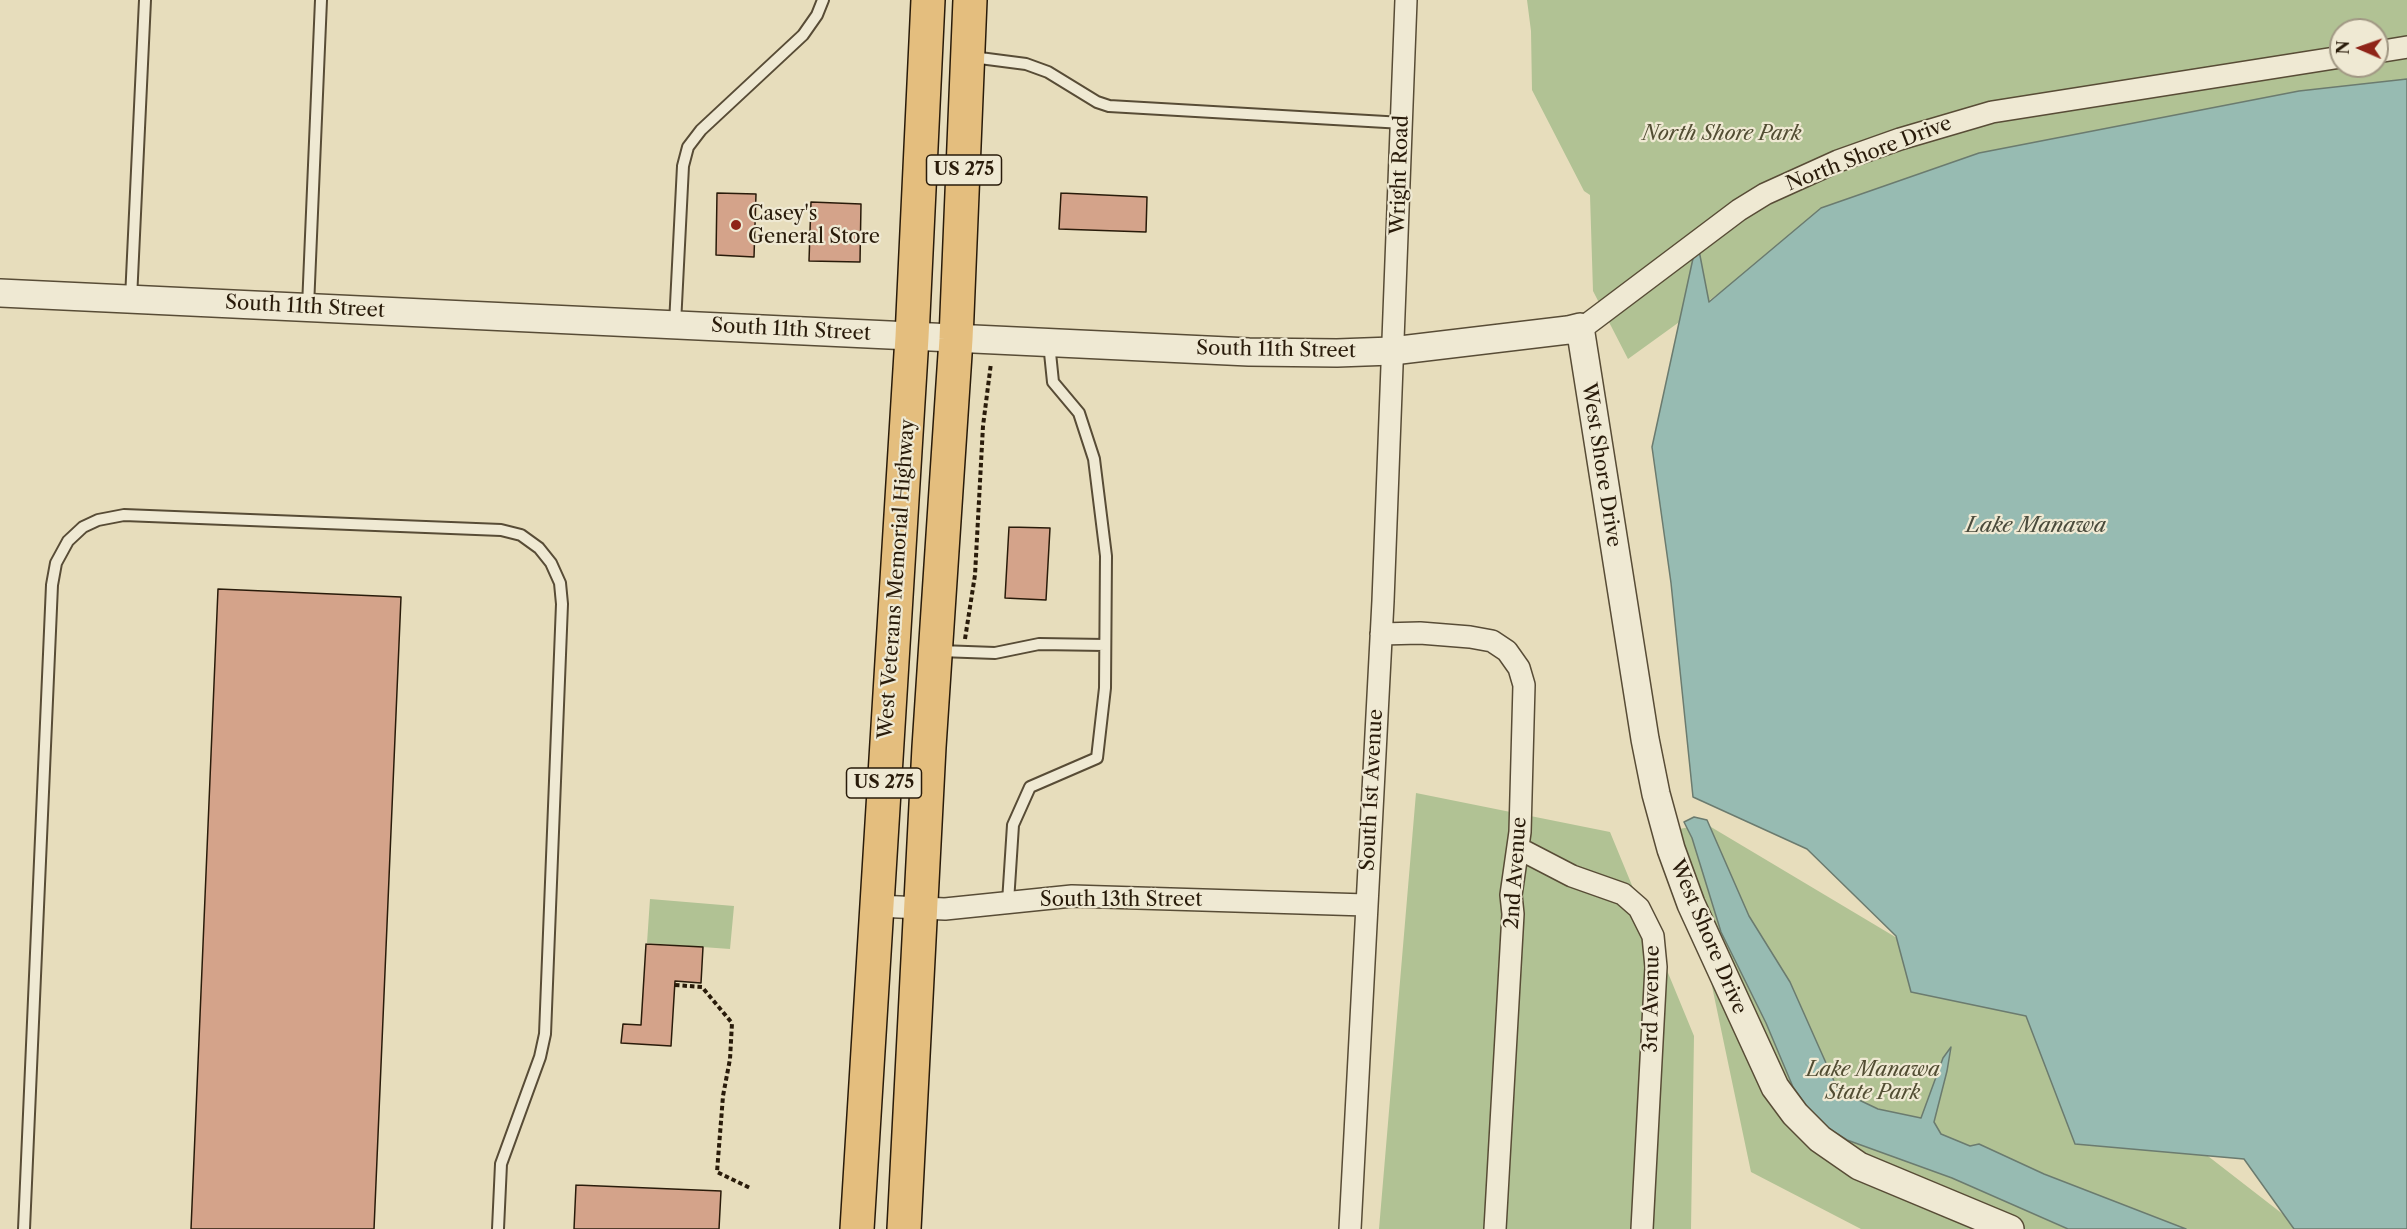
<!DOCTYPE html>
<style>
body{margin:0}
#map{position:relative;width:2407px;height:1229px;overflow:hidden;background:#e7ddbc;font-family:"Libre Caslon Text",serif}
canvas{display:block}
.north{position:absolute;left:2329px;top:18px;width:60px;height:60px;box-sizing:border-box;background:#efe9d3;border:2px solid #a09783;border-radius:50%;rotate:272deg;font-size:16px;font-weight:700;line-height:24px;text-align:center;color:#291b0a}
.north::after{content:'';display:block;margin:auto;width:21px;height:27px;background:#8f2418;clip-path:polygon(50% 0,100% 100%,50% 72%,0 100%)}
</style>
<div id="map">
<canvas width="2407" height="1229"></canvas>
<div class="north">N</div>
</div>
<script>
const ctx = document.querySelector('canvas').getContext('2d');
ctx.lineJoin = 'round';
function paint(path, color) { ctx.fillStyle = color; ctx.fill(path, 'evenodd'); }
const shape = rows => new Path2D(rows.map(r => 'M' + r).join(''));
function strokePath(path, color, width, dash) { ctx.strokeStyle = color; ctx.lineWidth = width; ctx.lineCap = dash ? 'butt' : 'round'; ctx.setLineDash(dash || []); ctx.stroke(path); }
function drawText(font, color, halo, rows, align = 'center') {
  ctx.font = font + ' "Libre Caslon Text",serif'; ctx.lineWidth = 4.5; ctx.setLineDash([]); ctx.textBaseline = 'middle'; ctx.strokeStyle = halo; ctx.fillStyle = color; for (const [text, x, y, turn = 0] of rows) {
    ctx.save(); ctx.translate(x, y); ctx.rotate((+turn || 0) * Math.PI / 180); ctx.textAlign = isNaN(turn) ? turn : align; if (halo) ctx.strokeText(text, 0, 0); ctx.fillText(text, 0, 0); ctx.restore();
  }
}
paint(shape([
 [1527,0,2407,0,2407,79,2329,88,1725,289,1628,359,1593,291,1590,195,1584,191,1532,90,1531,31],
 [2341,30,2377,30,2377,66,2341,66],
 [1416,793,1610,832,1694,1036,1691,1229,1379,1229],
 [1706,824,2026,1015,2302,1229,1861,1229,1751,1172,1679,829],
 [650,899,734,906,730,949,647,943]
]), '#b1c294');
const water = shape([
 [2407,79,2407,1229,2294,1229,2244,1159,2075,1144,2026,1016,1911,992,1896,936,1807,849,1693,797,1671,583,1652,447,1697,240,1709,302,1821,208,1979,153,2299,91,2407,79],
 [1694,817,1707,820,1749,916,1790,982,1838,1090,1878,1109,1921,1118,1943,1058,1951,1047,1947,1071,1934,1122,1941,1134,1970,1146,1979,1144,2044,1174,2186,1229,2068,1229,1952,1178,1847,1140,1817,1121,1793,1087,1766,1023,1721,932,1692,838,1684,822,1694,817]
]);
paint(water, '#97bbb2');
strokePath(water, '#6b7b6f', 1.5);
const building = shape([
 [717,193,756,194,754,257,716,255,717,193],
 [1061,193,1147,197,1146,232,1059,229,1061,193],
 [811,202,861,204,860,262,809,261,811,202],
 [1009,527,1050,528,1046,600,1005,598,1009,527],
 [218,589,401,597,374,1229,191,1229,218,589],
 [646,944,703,947,701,983,675,981,671,1046,621,1043,623,1024,641,1025,646,944],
 [576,1185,721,1191,719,1229,574,1229,576,1185]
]);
paint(building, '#d4a38a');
strokePath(building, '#291b0a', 1.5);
const service = shape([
 [972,57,1026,64,1048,72,1097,102,1109,106,1403,123],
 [131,299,145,0],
 [308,307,321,0],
 [675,324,683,166,688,147,701,130,803,35,817,15,823,0],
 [940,651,995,653,1039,644,1105,645],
 [1008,902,1013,825,1030,787,1097,758,1105,688,1106,556,1094,459,1079,413,1053,382,1049,343],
 [24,1229,52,585,56,563,68,541,83,527,98,520,124,515,501,530,521,535,539,548,551,563,560,583,562,604,545,1034,540,1057,501,1164,498,1229]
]);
const minor = shape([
 [2377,52,2407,47],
 [1580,327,1589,323,1739,210,1765,194,1838,161,1900,139,1992,112,2341,57],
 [1381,634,1420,633,1470,637,1492,641,1507,651,1519,668,1524,685,1520,832,1511,895,1513,914,1495,1229],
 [1518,848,1572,876,1623,894,1639,908,1653,936,1656,967,1642,1229],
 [876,906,945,909,1072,896,1366,905],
 [1350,1229,1383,601,1406,0]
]);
const tertiary = shape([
 [0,293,1249,352,1337,353,1392,351,1568,330,1580,327,1645,739,1656,794,1671,849,1691,904,1775,1087,1795,1114,1820,1139,1859,1166,2010,1229]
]);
const primary = shape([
 [857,1229,912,337,928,0],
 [904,1229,929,747,956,339,970,0]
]);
strokePath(service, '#584c36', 14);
strokePath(minor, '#584c36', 24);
strokePath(tertiary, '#584c36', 30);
strokePath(primary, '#291b0a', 36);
strokePath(shape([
 [965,639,975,575,983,426,991,363],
 [675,985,702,987,732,1023,730,1059,723,1096,717,1172,750,1188]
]), '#291b0a', 4, [4.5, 3]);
strokePath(service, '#efe9d3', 10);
strokePath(minor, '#efe9d3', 21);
strokePath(tertiary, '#efe9d3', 27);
strokePath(primary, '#e4be7e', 33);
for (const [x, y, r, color] of [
 [736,225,6,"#8f2418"]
]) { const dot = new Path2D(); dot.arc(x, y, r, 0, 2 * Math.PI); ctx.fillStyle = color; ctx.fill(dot); strokePath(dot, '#efe9d3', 2); }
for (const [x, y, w] of [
 [964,170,75],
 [884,783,75]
]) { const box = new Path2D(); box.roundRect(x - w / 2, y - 15, w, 30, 4.5); ctx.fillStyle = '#efe9d3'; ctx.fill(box); strokePath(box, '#291b0a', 1.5); }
drawText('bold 18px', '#291b0a', null, [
 ["US 275",964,170],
 ["US 275",884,783]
]);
drawText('italic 20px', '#524d33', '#efe9d3', [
 ["North Shore Park",1722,134],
 ["Lake Manawa",1873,1070],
 ["State Park",1873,1093]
]);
drawText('20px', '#291b0a', '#efe9d3', [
 ["North Shore Drive",1869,154,-21],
 ["Wright Road",1400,175,-88],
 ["South 11th Street",305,307,3],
 ["South 11th Street",791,330,3],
 ["South 11th Street",1276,350,1],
 ["West Shore Drive",1601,465,81],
 ["West Veterans Memorial Highway",897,579,-86],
 ["South 1st Avenue",1372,790,-87],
 ["2nd Avenue",1516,873,-86],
 ["South 13th Street",1121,900],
 ["West Shore Drive",1708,937,67],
 ["3rd Avenue",1652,999,-89]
]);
drawText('20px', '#291b0a', '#efe9d3', [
 ["Casey's",748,214],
 ["General Store",748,237]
], 'left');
drawText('italic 21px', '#4a4b3c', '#efe9d3', [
 ["Lake Manawa",2036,526]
]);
</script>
